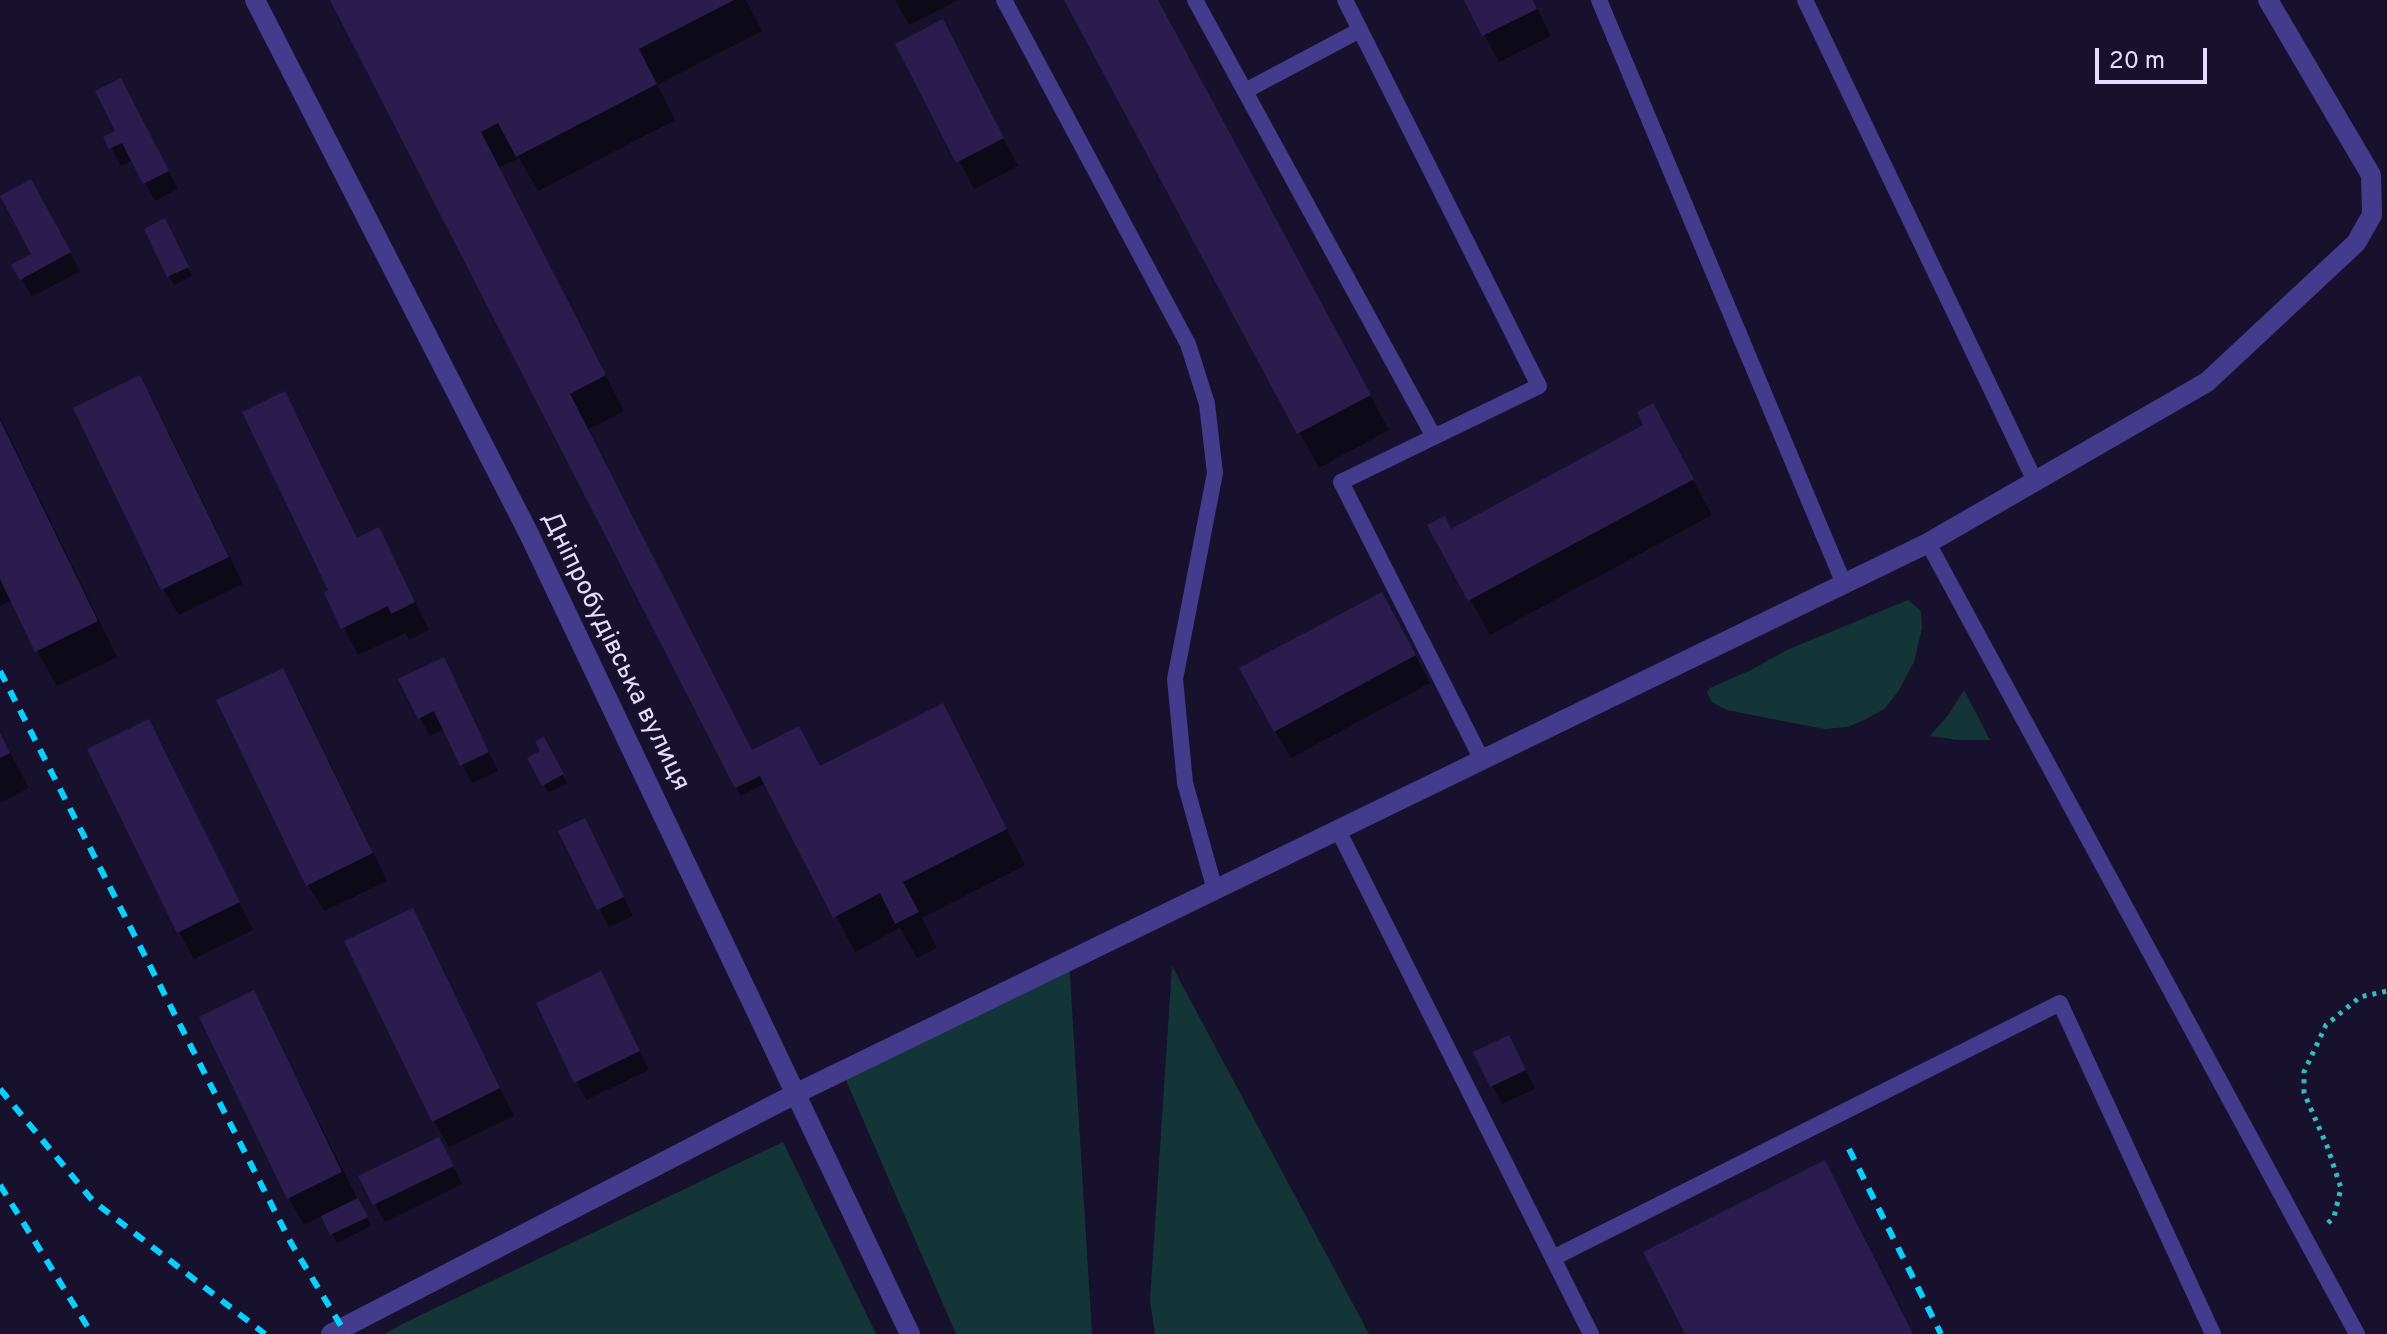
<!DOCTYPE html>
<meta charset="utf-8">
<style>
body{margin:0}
#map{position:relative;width:2387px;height:1334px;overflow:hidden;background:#18112d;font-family:Overpass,sans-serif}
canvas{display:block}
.scale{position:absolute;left:2095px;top:48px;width:112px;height:36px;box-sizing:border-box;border:4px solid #e4ddff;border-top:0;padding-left:10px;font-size:24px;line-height:28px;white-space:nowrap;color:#e4ddff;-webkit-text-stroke:6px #18112d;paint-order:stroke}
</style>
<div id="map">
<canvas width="2387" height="1334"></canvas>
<div class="scale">20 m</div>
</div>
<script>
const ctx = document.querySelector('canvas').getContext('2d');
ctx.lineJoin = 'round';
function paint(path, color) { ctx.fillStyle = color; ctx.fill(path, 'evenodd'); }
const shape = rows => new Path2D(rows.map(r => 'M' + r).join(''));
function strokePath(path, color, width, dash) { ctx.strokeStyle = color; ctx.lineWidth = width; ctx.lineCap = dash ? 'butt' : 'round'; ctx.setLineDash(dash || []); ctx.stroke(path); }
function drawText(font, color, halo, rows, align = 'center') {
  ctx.font = font + ' Overpass,sans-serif'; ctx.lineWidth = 7; ctx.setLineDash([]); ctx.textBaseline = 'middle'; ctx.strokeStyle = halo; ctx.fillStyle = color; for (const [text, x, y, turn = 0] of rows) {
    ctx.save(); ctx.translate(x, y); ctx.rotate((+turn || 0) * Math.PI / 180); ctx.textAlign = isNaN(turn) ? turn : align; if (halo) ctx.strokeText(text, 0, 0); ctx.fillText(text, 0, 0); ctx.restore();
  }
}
paint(shape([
 [1908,600,1921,611,1922,628,1914,662,1898,692,1884,709,1864,720,1847,727,1825,729,1803,725,1727,710,1712,702,1707,692,1710,688,1751,670,1787,650],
 [1964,690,1990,740,1959,740,1930,736,1949,714],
 [1069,960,1092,1334,956,1334,842,1071],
 [1172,966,1369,1334,1155,1334,1150,1301],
 [783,1142,876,1334,385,1334,402,1324]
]), '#143537');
paint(shape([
 [332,0,746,0,762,31,657,85,675,120,538,191,519,158,499,168,624,411,587,430,752,752,821,768,962,741,1025,865,922,918,937,948,917,958,900,928,855,952,766,783,741,796],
 [895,0,958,0,909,25],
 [1066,0,1158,0,1389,430,1319,468],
 [1466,0,1533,0,1551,36,1499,62],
 [898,45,957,49,1018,166,974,189],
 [131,98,178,189,155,201,133,160,121,166,106,138,118,131],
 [41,199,80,271,32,297,14,266,34,255],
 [169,229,192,276,174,285,146,230],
 [140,378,155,404,243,584,179,615,163,589],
 [284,393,300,420,358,540,393,557,429,630,409,640,405,633,358,655,327,594,331,591],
 [0,418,117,657,57,686,37,651,12,600,0,606],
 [1646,426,1672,441,1712,515,1490,635,1430,526,1451,530],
 [1397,621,1430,683,1291,758,1275,731],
 [282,670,298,697,387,881,324,911,308,885],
 [453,677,498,771,472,783,444,729,430,736,420,718],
 [149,721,164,748,253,930,194,959,179,932],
 [0,734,29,788,0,803],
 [544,739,567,783,548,793,530,759,543,752],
 [561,832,595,838,633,916,609,927],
 [412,910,427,937,514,1116,449,1147,434,1121],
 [611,992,649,1070,586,1100,538,1004],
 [268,1020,371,1226,337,1243,322,1216,304,1225,289,1198],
 [1509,1037,1535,1089,1502,1104,1476,1053],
 [449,1158,462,1184,385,1222,375,1204],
 [1824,1163,1845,1198,1913,1334,1687,1334]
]), '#0007');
paint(shape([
 [330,0,734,0,639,49,657,84,516,157,498,123,481,132,606,375,570,394,752,750,799,726,820,766,943,703,1007,829,903,882,919,912,895,924,880,893,833,918,760,776,735,788],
 [1064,0,1158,0,1371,395,1297,434],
 [1464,0,1533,0,1537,9,1482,36],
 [943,19,1004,138,956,163,895,44],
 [121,78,169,171,143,184,122,143,109,149,103,137,115,131,95,91],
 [31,179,71,252,20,280,11,265,31,254,0,196],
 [165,218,189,267,167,277,144,229],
 [140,375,229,557,161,590,73,408],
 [285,391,357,538,379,527,415,602,391,614,388,606,341,629,324,593,328,590,242,412],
 [1653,403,1694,479,1468,601,1427,525,1445,516,1451,529,1643,425,1637,412],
 [0,420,98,621,35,652,0,579],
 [1382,592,1416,655,1274,732,1239,668],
 [444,657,489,752,460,766,434,711,418,719,398,679],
 [283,668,373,853,306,886,216,700],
 [149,719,240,902,177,933,87,749],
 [0,733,10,753,0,758],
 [544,737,564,774,542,786,527,758,540,751,535,741],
 [585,818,624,897,597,910,558,831],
 [413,908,500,1088,432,1122,344,941],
 [601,971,640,1051,574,1083,536,1003],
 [254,990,342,1172,287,1199,199,1017],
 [1509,1035,1526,1070,1490,1087,1473,1052],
 [439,1137,454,1166,373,1205,358,1176],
 [1825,1160,1913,1334,1685,1334,1643,1252],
 [358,1198,368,1217,330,1235,321,1216]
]), '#2b1c4e');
strokePath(shape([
 [2328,1223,2334,1217,2341,1188,2327,1146,2304,1093,2304,1072,2326,1025,2360,997,2387,991]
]), '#2ebec2', 5, [4, 6]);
strokePath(shape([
 [1004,0,1188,344,1207,404,1215,473,1175,679,1185,783,1215,890],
 [1195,0,1434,437],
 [1345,0,1539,386,1341,482,1482,760],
 [1599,0,1844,584],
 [1805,0,2035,481],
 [1245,91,1360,30],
 [1928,543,2357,1334],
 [1338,830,1591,1334],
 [1553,1258,2060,1003,2213,1334]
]), '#453b8d', 16);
strokePath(shape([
 [797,1093,1928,543,2207,382,2356,243,2372,215,2371,175,2268,0]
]), '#453b8d', 20);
strokePath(shape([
 [255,0,529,534,910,1334],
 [331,1334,797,1093]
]), '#453b8d', 20);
strokePath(shape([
 [0,671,291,1243,346,1334],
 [0,1089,93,1201,265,1334],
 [1849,1149,1941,1334],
 [0,1185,92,1334]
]), '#09d1ff', 6, [12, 10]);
drawText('26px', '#e4ddff', '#18112d', [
 ["Дніпробудівська вулиця",614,652,64]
]);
</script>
